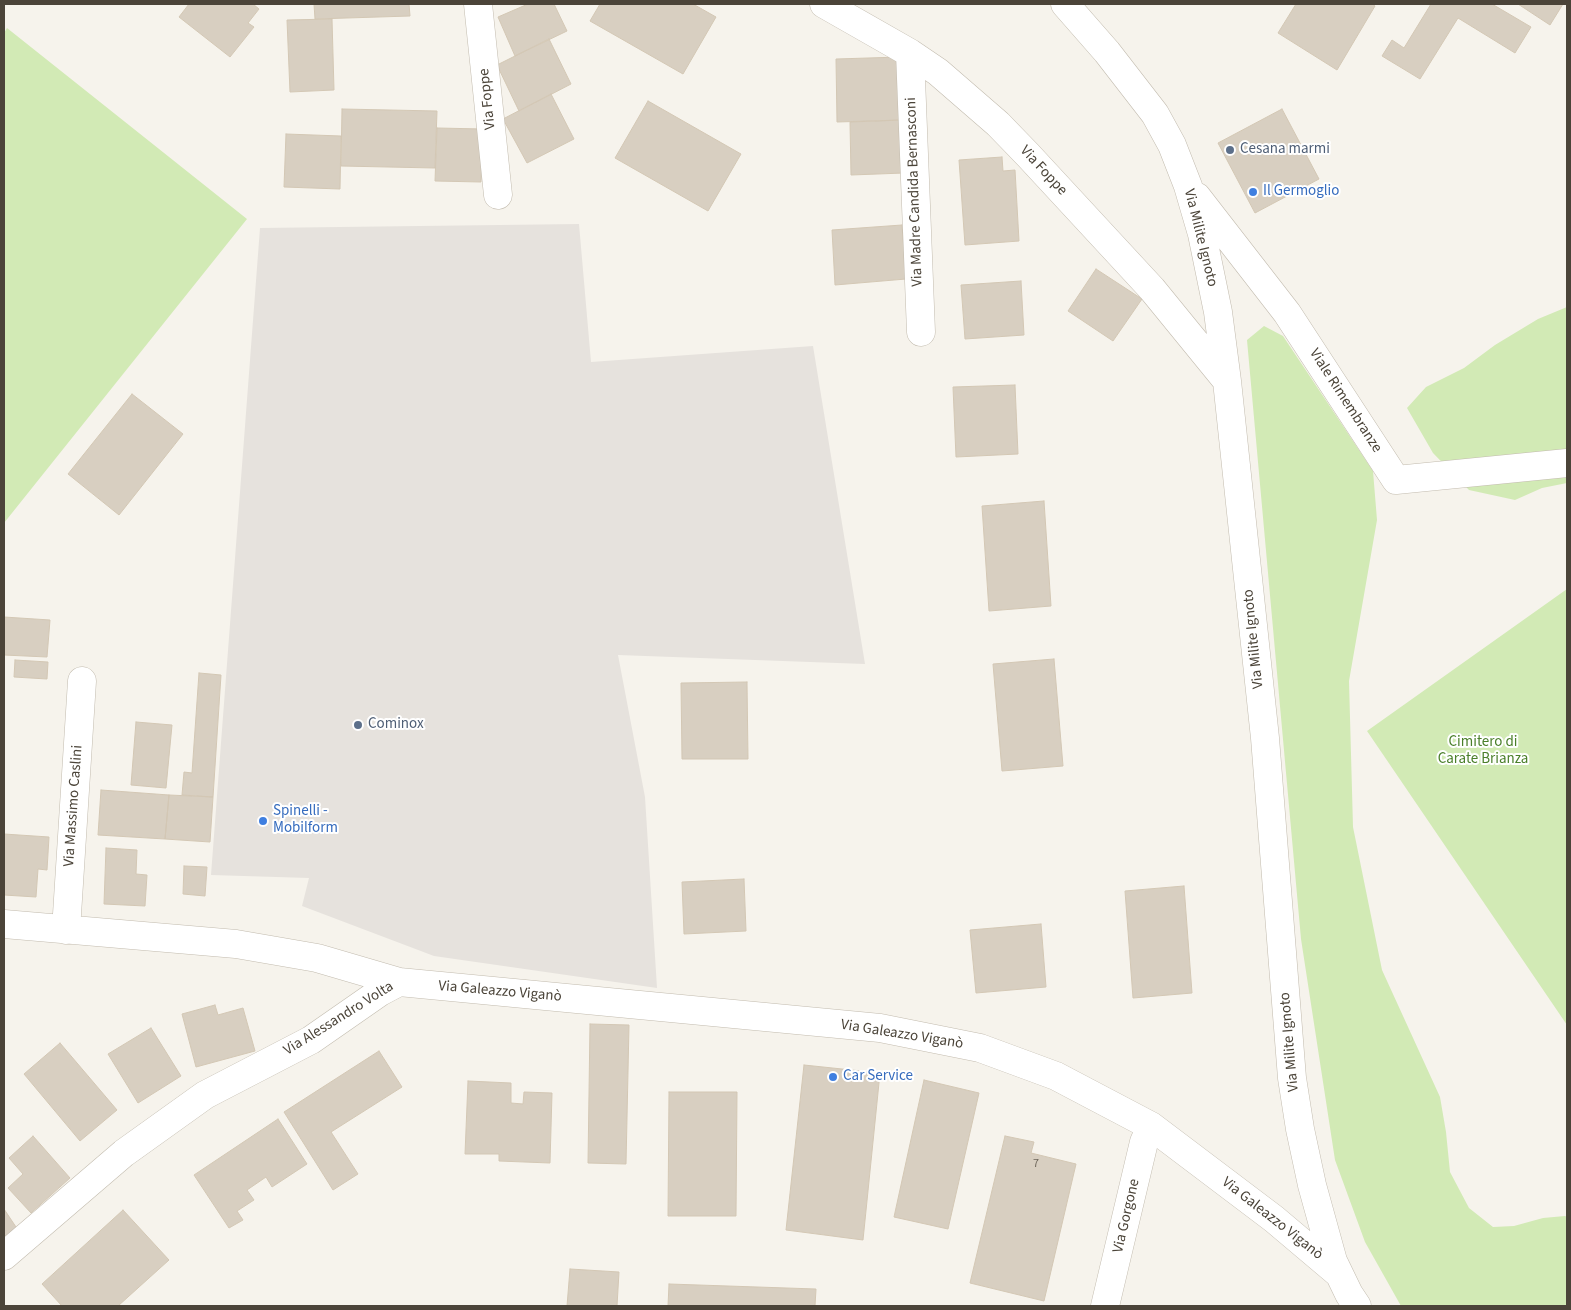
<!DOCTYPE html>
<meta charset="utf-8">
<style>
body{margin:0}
#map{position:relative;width:1571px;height:1310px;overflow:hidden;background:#f6f3ec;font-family:"Source Sans 3",sans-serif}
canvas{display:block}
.frame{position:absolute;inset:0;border:5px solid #4b4439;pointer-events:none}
</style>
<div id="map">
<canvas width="1571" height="1310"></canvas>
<div class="frame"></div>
</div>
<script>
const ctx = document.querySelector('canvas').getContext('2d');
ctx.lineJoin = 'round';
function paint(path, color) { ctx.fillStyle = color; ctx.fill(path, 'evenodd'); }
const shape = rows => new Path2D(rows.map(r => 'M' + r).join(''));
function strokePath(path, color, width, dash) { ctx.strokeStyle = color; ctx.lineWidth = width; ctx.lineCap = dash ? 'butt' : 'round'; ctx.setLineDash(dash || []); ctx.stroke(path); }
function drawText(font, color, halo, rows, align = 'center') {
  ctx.font = font + ' "Source Sans 3",sans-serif'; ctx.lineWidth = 4; ctx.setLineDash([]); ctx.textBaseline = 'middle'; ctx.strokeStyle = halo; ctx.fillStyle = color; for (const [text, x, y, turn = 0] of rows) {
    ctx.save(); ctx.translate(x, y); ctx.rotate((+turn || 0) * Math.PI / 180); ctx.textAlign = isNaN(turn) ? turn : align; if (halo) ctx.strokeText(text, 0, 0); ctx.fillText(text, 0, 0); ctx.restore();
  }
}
paint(shape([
 [579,224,591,362,813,346,865,664,618,655,645,797,657,988,434,956,302,906,309,878,211,875,260,228]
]), '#e6e2dd');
paint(shape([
 [7,28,247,219,4,523,4,33],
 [1567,307,1567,483,1542,488,1515,500,1469,490,1433,453,1407,408,1426,387,1464,368,1495,345,1538,319],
 [1264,326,1283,336,1373,471,1377,520,1349,681,1353,827,1382,970,1440,1097,1446,1132,1450,1172,1469,1208,1493,1227,1514,1226,1543,1218,1565,1216,1567,1217,1567,1306,1401,1306,1365,1242,1335,1160,1301,939,1247,340],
 [1567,589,1567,1025,1367,731]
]), '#d2eab5');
const building = shape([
 [189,4,253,4,259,9,248,23,254,27,230,57,179,17,189,4],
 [314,4,409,4,410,16,315,19,314,4],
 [528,4,554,4,567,31,515,56,498,17,528,4],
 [600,4,693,4,716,17,683,74,590,21,600,4],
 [1296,4,1372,4,1375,6,1337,70,1278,33,1296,4],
 [1431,4,1492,4,1531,27,1515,53,1458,18,1420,79,1382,56,1392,40,1404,48,1431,4],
 [1518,4,1563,4,1550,25,1518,4],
 [332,19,334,90,290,92,287,20,332,19],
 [549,39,571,84,519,111,497,65,549,39],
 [900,57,902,120,837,122,836,59,900,57],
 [551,94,574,139,527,163,503,119,551,94],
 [648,101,741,154,708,211,615,158,648,101],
 [342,109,437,111,435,168,341,166,342,109],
 [1282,109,1319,179,1255,213,1218,143,1282,109],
 [902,120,904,173,851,175,850,122,902,120],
 [437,128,483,129,481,182,435,181,437,128],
 [286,134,341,136,340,189,284,187,286,134],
 [1002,157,1003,171,1015,170,1019,241,965,245,959,160,1002,157],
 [902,225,906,279,835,285,832,230,902,225],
 [1096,269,1142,299,1113,341,1068,311,1096,269],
 [1021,281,1024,335,965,339,961,285,1021,281],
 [1015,385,1018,454,956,457,953,387,1015,385],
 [132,394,183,434,119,515,68,474,132,394],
 [1044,501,1051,606,989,611,982,506,1044,501],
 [4,617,50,620,47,657,4,655,4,617],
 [1054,659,1063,766,1002,771,993,664,1054,659],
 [15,660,48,662,47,679,14,677,15,660],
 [199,673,221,675,213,797,182,795,184,772,192,773,199,673],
 [747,682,748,759,682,759,681,683,747,682],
 [136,722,172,725,166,788,131,785,136,722],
 [101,790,169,795,165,839,98,835,101,790],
 [169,795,213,797,210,842,165,839,169,795],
 [4,834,49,837,47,870,38,869,36,897,4,895,4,834],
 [106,848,137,850,136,874,147,875,145,906,104,904,106,848],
 [184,866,207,867,205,896,183,894,184,866],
 [744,879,746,931,684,934,682,882,744,879],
 [1184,886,1192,993,1133,998,1125,891,1184,886],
 [1041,924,1046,987,976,993,970,930,1041,924],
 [215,1005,218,1015,243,1008,255,1051,196,1067,182,1014,215,1005],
 [590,1024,629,1025,626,1164,588,1163,590,1024],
 [151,1028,181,1076,138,1103,108,1054,151,1028],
 [60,1043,117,1110,80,1141,24,1074,60,1043],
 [379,1051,402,1087,331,1132,358,1174,333,1190,284,1112,379,1051],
 [804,1065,880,1073,863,1240,786,1230,804,1065],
 [924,1080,979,1093,948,1229,894,1217,924,1080],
 [468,1081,511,1083,511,1103,523,1104,524,1092,552,1093,550,1163,499,1161,499,1154,465,1154,468,1081],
 [669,1092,737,1092,736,1216,668,1216,669,1092],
 [278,1119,307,1164,272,1187,266,1177,247,1190,254,1200,237,1211,243,1220,229,1228,194,1175,278,1119],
 [33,1136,70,1178,31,1213,8,1188,23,1174,9,1158,33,1136],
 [1005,1136,1034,1142,1031,1153,1076,1164,1044,1301,970,1283,1005,1136],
 [4,1209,18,1230,4,1240,4,1209],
 [123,1210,169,1260,118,1306,62,1306,42,1284,123,1210],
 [570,1269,619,1272,617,1306,567,1306,570,1269],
 [669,1284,816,1289,815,1306,668,1306,669,1284]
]);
paint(building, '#d8cfc1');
strokePath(building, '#d3c7b4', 1);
const minor = shape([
 [478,4,498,195],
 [824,4,910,53,938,72,998,124,1028,155,1152,289,1227,381],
 [1065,4,1107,52,1155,114,1172,145,1188,186,1202,234,1218,312,1227,381,1265,738,1292,1078,1300,1129,1312,1185,1333,1261,1349,1294,1357,1306],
 [910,53,921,332],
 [1197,197,1287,313,1396,480,1567,463],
 [4,924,236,944,317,958,399,982,380,992,311,1040,205,1095,124,1153,4,1256],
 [66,930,82,681],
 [399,982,880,1028,980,1048,1056,1076,1151,1126,1274,1219,1338,1273],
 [1105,1306,1144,1142,1151,1126]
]);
strokePath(minor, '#c2bbae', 29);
strokePath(minor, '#fff', 28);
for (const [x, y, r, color] of [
 [1230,150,5,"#5c6f8a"],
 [1253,192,5,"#3f7fe0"],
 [358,725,5,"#5c6f8a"],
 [263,821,5,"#3f7fe0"],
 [833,1077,5,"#3f7fe0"]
]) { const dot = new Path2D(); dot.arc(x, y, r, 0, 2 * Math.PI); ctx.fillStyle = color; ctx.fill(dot); strokePath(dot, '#fff', 2); }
drawText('12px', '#6e675b', null, [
 ["7",1036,1164]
]);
drawText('15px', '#4b4439', '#fff', [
 ["Via Foppe",488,99,-96],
 ["Via Foppe",1043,171,47],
 ["Via Madre Candida Bernasconi",915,192,-92],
 ["Via Milite Ignoto",1200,238,76],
 ["Viale Rimembranze",1345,401,57],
 ["Via Milite Ignoto",1254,639,-96],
 ["Via Massimo Caslini",74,806,-86],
 ["Via Galeazzo Viganò",500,992,5],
 ["Via Alessandro Volta",339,1019,-32],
 ["Via Galeazzo Viganò",902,1035,9],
 ["Via Milite Ignoto",1290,1042,-95],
 ["Via Gorgone",1127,1216,-77],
 ["Via Galeazzo Viganò",1272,1219,38]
]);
drawText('15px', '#4e5e75', '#fff', [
 ["Cesana marmi",1240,150],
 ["Cominox",368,725]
], 'left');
drawText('15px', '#366cbe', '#fff', [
 ["Il Germoglio",1263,192],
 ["Spinelli -",273,812],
 ["Mobilform",273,829],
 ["Car Service",843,1077]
], 'left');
drawText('15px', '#4a7f2a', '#fff', [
 ["Cimitero di",1483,743],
 ["Carate Brianza",1483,760]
]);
</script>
